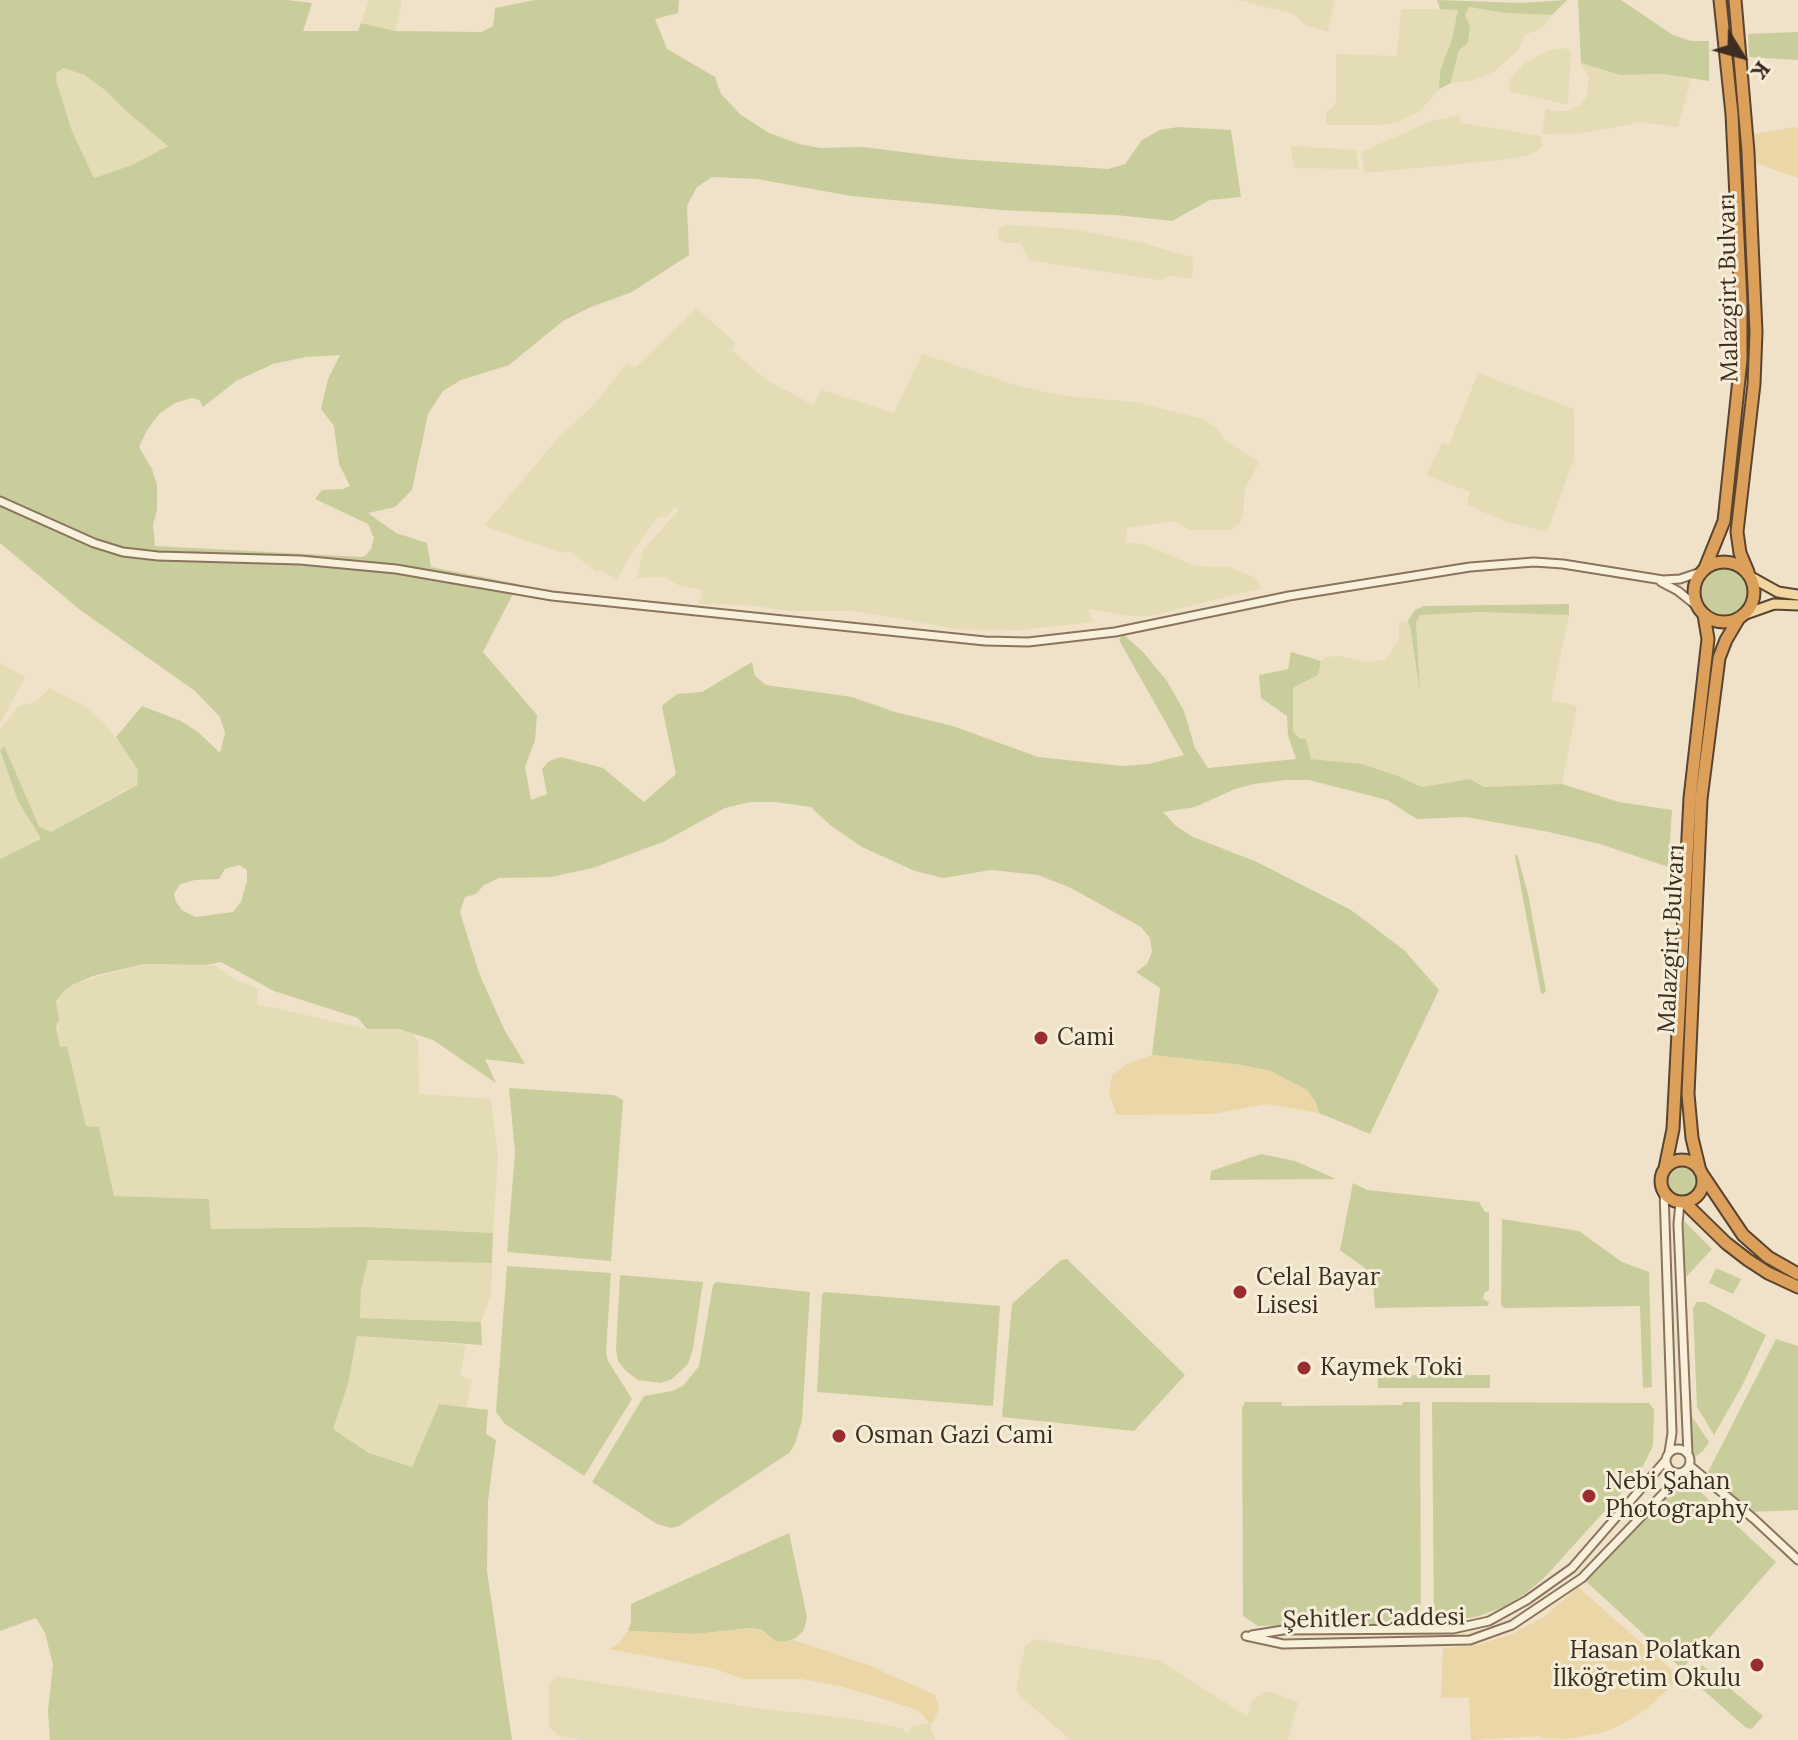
<!DOCTYPE html>
<meta charset="utf-8">
<style>
body{margin:0}
#map{position:relative;width:1798px;height:1740px;overflow:hidden;background:#efe2c8;font-family:Lora,serif}
canvas{display:block}
.north{position:absolute;left:1702px;top:16px;width:80px;height:80px;-webkit-text-stroke:6px #f6edd8;paint-order:stroke;rotate:127deg;font-size:22px;font-weight:700;line-height:32px;text-align:center;color:#3c2d20}
.north::after{content:'';display:block;margin:auto;width:28px;height:36px;background:#3c2d20;clip-path:polygon(50% 0,100% 100%,50% 72%,0 100%)}
</style>
<div id="map">
<canvas width="1798" height="1740"></canvas>
<div class="north">K</div>
</div>
<script>
const ctx = document.querySelector('canvas').getContext('2d');
ctx.lineJoin = 'round';
function paint(path, color) { ctx.fillStyle = color; ctx.fill(path, 'evenodd'); }
const shape = rows => new Path2D(rows.map(r => 'M' + r).join(''));
function strokePath(path, color, width, dash) { ctx.strokeStyle = color; ctx.lineWidth = width; ctx.lineCap = dash ? 'butt' : 'round'; ctx.setLineDash(dash || []); ctx.stroke(path); }
function drawText(font, color, halo, rows, align = 'center') {
  ctx.font = font + ' Lora,serif'; ctx.lineWidth = 6; ctx.setLineDash([]); ctx.textBaseline = 'middle'; ctx.strokeStyle = halo; ctx.fillStyle = color; for (const [text, x, y, turn = 0] of rows) {
    ctx.save(); ctx.translate(x, y); ctx.rotate((+turn || 0) * Math.PI / 180); ctx.textAlign = isNaN(turn) ? turn : align; if (halo) ctx.strokeText(text, 0, 0); ctx.fillText(text, 0, 0); ctx.restore();
  }
}
paint(shape([
 [369,0,402,0,395,31,361,23],
 [1238,0,1335,0,1328,32,1307,26,1294,14],
 [1472,6,1505,13,1552,15,1542,28,1525,35,1517,51,1495,71,1474,80,1452,83,1459,50,1470,38,1470,26,1465,15,1466,10],
 [1401,9,1459,9,1452,39,1440,71,1439,89,1421,110,1399,122,1378,125,1326,125,1326,113,1336,103,1336,54,1397,56],
 [1562,48,1571,50,1568,105,1509,91,1510,79,1525,63,1550,50],
 [1581,63,1620,75,1663,74,1691,79,1678,127,1641,122,1586,133,1542,134,1546,108,1554,111,1568,111,1580,105,1586,97,1589,79],
 [66,68,92,80,106,91,124,109,169,146,132,165,94,178,72,131,56,80,59,70],
 [1459,115,1461,123,1541,136,1542,147,1530,155,1501,160,1364,173,1362,152,1429,122],
 [1291,146,1357,150,1358,169,1294,168],
 [1004,225,1072,229,1139,242,1194,258,1192,279,1172,276,1160,280,1131,276,1029,260,1021,243,1004,243,998,238,999,229],
 [696,308,736,343,731,350,767,380,813,405,822,390,894,413,922,354,1021,387,1066,396,1136,402,1202,419,1217,429,1224,440,1259,462,1245,489,1243,514,1240,523,1231,530,1191,530,1172,521,1127,528,1126,543,1144,544,1195,566,1229,567,1256,578,1262,588,1150,616,1129,616,1087,609,1094,622,1020,630,956,629,855,611,789,611,748,605,699,604,703,590,680,586,665,577,637,578,643,550,679,510,675,507,667,516,658,517,633,551,617,579,600,570,597,572,569,551,563,553,484,526,559,437,593,406,627,363,635,368],
 [1478,373,1574,409,1574,459,1547,532,1505,521,1467,505,1470,492,1426,475,1442,443,1449,445],
 [1478,612,1569,615,1551,700,1577,706,1562,784,1484,787,1470,779,1422,787,1398,776,1362,764,1311,759,1306,739,1299,738,1293,731,1293,688,1318,675,1319,664,1325,657,1341,656,1367,662,1385,660,1399,640,1399,624,1404,621,1410,625,1418,677,1416,622,1418,617,1424,613],
 [0,663,25,677,1,722,0,722],
 [49,688,83,705,104,723,123,747,138,770,139,777,134,788,127,789,51,832,39,826,4,747,0,751,0,729,19,706,36,702],
 [0,752,18,801,41,840,0,859],
 [144,964,216,966,236,980,258,989,257,1004,367,1029,390,1028,412,1033,418,1041,419,1094,491,1099,498,1156,493,1233,366,1227,211,1229,208,1199,114,1196,99,1127,86,1127,67,1046,60,1047,55,1007,64,991,79,982],
 [368,1260,492,1263,491,1294,481,1322,360,1318,361,1290],
 [357,1336,466,1345,460,1376,472,1380,466,1407,439,1404,412,1467,369,1453,333,1429,348,1384],
 [1035,1639,1160,1661,1248,1717,1251,1702,1263,1692,1270,1692,1298,1702,1288,1740,1071,1740,1021,1697,1016,1689,1025,1646],
 [558,1676,748,1707,854,1719,902,1728,906,1734,914,1725,925,1724,930,1725,935,1740,582,1740,557,1735,549,1726,549,1684]
]), '#e4dcb5');
paint(shape([
 [0,0,287,0,312,3,303,31,358,31,361,23,395,31,482,32,493,26,495,8,535,0,679,0,678,13,655,19,667,49,715,77,721,94,741,115,769,133,799,144,820,148,863,147,958,159,1108,169,1125,164,1142,140,1160,130,1178,127,1231,130,1241,197,1210,200,1172,221,1116,215,1000,210,851,196,757,179,712,177,697,187,687,206,689,255,632,292,591,307,563,321,509,365,461,380,443,391,428,414,412,490,395,507,368,513,396,533,427,543,431,567,518,584,483,652,537,715,535,740,525,767,531,800,547,794,542,769,549,761,561,757,603,768,644,802,676,774,662,707,664,704,677,694,702,692,752,662,755,676,766,685,852,697,895,712,953,726,1038,757,1123,766,1148,764,1184,755,1119,640,1123,634,1143,652,1167,681,1184,711,1195,748,1208,768,1296,759,1288,735,1287,716,1261,698,1259,675,1288,669,1291,652,1321,661,1318,675,1293,688,1293,731,1299,738,1306,739,1311,759,1362,764,1398,776,1422,787,1470,779,1484,787,1562,784,1619,802,1672,810,1668,867,1600,844,1549,832,1466,817,1417,819,1387,800,1309,780,1286,780,1254,784,1235,789,1195,807,1163,812,1176,826,1193,837,1257,862,1351,910,1404,950,1439,990,1370,1134,1319,1113,1316,1103,1307,1090,1270,1071,1241,1065,1152,1055,1160,988,1136,972,1147,964,1152,952,1150,938,1141,927,1071,888,1038,875,991,870,943,878,915,871,862,847,830,825,811,807,775,802,750,802,725,808,663,842,593,868,551,877,499,878,484,885,476,894,465,897,460,912,479,973,504,1029,525,1064,485,1059,496,1083,433,1040,399,1029,367,1029,358,1018,274,991,221,962,206,965,144,964,93,976,72,985,64,991,56,1002,59,1020,56,1026,60,1047,67,1046,86,1126,99,1127,114,1196,209,1199,211,1229,366,1227,493,1233,492,1263,368,1260,361,1290,360,1318,481,1322,482,1345,357,1336,348,1384,333,1429,369,1453,412,1467,439,1404,488,1410,486,1434,496,1440,488,1501,487,1571,512,1740,50,1740,48,1710,53,1665,45,1633,36,1618,0,1631,0,859,41,839,18,801,0,751,4,746,39,826,51,832,137,785,138,770,116,737,142,706,181,721,198,732,220,753,225,733,220,717,195,691,79,609,0,543],
 [64,68,84,75,106,91,124,109,168,146,132,165,94,178,72,131,56,80,57,72],
 [340,355,328,379,321,409,334,426,339,464,350,486,343,489,322,490,315,499,368,524,374,538,371,549,366,555,363,557,155,546,153,525,157,510,157,485,152,469,139,447,147,430,160,413,175,403,192,398,199,400,203,407,236,381,273,364,306,357],
 [239,865,247,870,247,881,241,902,233,912,196,917,183,911,176,902,174,894,180,884,195,880,219,879,225,869],
 [1437,0,1521,3,1567,0,1552,15,1505,13,1469,7,1465,15,1470,26,1468,43,1459,50,1451,83,1439,89,1440,71,1452,39,1458,10,1440,9],
 [1578,0,1621,0,1673,35,1691,41,1709,41,1709,81,1663,74,1620,75,1581,63],
 [1798,32,1798,60,1749,57,1748,34],
 '1699 592a25 25 0 1 1 50 0a25 25 0 1 1-50 0Z',
 [1569,604,1569,615,1478,612,1420,615,1416,622,1420,693,1410,625,1407,622,1415,610,1424,606],
 [1517,854,1528,894,1546,991,1543,994,1541,993,1528,925,1515,856],
 [509,1088,614,1095,623,1100,611,1261,507,1252,515,1152],
 [1261,1154,1295,1161,1336,1179,1210,1180,1211,1171],
 '1666 1181a16 16 0 1 1 32 0a16 16 0 1 1-32 0Z',
 [1353,1183,1367,1190,1479,1202,1485,1212,1489,1212,1489,1290,1484,1293,1483,1299,1489,1302,1488,1306,1375,1308,1373,1283,1366,1269,1340,1250],
 [1502,1219,1579,1231,1622,1262,1649,1272,1652,1387,1643,1388,1640,1306,1505,1308,1501,1305],
 [1684,1221,1712,1249,1686,1277,1691,1415,1709,1442,1703,1451,1692,1459,1681,1423,1674,1228],
 [1067,1259,1185,1375,1134,1431,1002,1417,1012,1304,1061,1260],
 [507,1266,611,1273,606,1352,608,1361,632,1399,584,1476,505,1424,496,1412],
 [1716,1268,1741,1279,1733,1294,1709,1283],
 [620,1275,703,1282,693,1349,688,1364,672,1379,661,1383,638,1380,626,1371,618,1361,616,1349],
 [716,1282,810,1292,802,1420,795,1444,789,1453,679,1526,671,1528,657,1524,592,1482,644,1396,672,1391,683,1386,699,1366,713,1285],
 [824,1292,1000,1306,993,1406,817,1392,822,1295],
 [1697,1302,1705,1302,1766,1335,1742,1386,1714,1435,1697,1407,1693,1308],
 [1776,1339,1798,1346,1798,1510,1750,1512,1744,1510,1708,1472],
 [1378,1375,1490,1375,1490,1388,1378,1388],
 [1245,1402,1281,1402,1282,1406,1402,1405,1403,1402,1420,1402,1421,1623,1258,1626,1243,1616,1242,1408],
 [1432,1402,1649,1403,1654,1410,1653,1446,1640,1472,1545,1577,1525,1594,1503,1607,1476,1617,1434,1623],
 [1684,1481,1694,1486,1776,1562,1682,1669,1581,1577,1665,1485],
 [789,1533,807,1617,804,1630,796,1638,785,1642,775,1641,762,1630,751,1628,696,1634,628,1631,631,1622,631,1604],
 [1702,1665,1763,1716,1752,1729,1745,1727,1691,1679]
]), '#c9cd9c');
paint(shape([
 [1795,127,1798,128,1798,178,1756,163,1754,134],
 [1152,1055,1241,1065,1270,1071,1307,1090,1316,1103,1319,1113,1266,1104,1213,1114,1117,1115,1109,1093,1112,1076,1127,1064],
 [1578,1587,1680,1677,1647,1709,1621,1725,1601,1733,1567,1739,1541,1738,1541,1736,1471,1740,1469,1697,1441,1698,1443,1648,1477,1645,1512,1634,1544,1617],
 [754,1628,765,1633,771,1639,780,1642,793,1640,818,1648,868,1665,935,1695,939,1707,935,1719,930,1725,923,1715,912,1708,840,1686,801,1679,743,1679,716,1669,609,1649,619,1643,628,1631,696,1634]
]), '#ead6a6');
const minor = shape([
 [0,501,94,543,123,552,158,556,300,560,396,569,552,596,985,641,1028,642,1115,632,1289,596,1470,567,1534,562,1563,564,1663,580,1680,579,1701,572],
 [1661,582,1678,591,1698,607],
 [1664,1191,1672,1433,1669,1452],
 [1680,1202,1678,1224,1688,1454],
 '1666 1461a12 12 0 1 1 24 0a12 12 0 1 1-24 0Z',
 [1690,1466,1754,1519,1798,1560],
 [1252,1635,1283,1630,1453,1629,1489,1621,1527,1600,1572,1568,1665,1461],
 [1246,1636,1283,1644,1470,1640,1512,1625,1582,1578,1686,1470]
]);
const major = shape([
 [1751,577,1778,592,1798,595],
 [1743,615,1774,604,1798,605]
]);
const highway = shape([
 [1735,0,1748,152,1756,332,1754,384,1737,532,1740,553,1748,572],
 '1694 592a30 30 0 1 1 60 0a30 30 0 1 1-60 0Z',
 [1705,568,1724,521,1741,360,1741,302,1732,114,1720,0],
 '1661 1181a21 21 0 1 1 42 0a21 21 0 1 1-42 0Z',
 [1665,1168,1673,1129,1690,798,1708,639,1704,615],
 [1700,1171,1692,1138,1688,1094,1701,799,1719,658,1726,640,1739,618],
 [1702,1174,1743,1235,1768,1257,1798,1274],
 [1684,1202,1726,1243,1748,1260,1768,1273,1798,1287]
]);
strokePath(minor, '#8b745d', 11);
strokePath(major, '#594331', 13);
strokePath(highway, '#594331', 15);
strokePath(minor, '#f9f0dc', 7);
strokePath(major, '#f1d6a1', 9);
strokePath(highway, '#dca05b', 11);
for (const [x, y, r, color] of [
 [1041,1038,8,"#9a2d30"],
 [1240,1292,8,"#9a2d30"],
 [1304,1368,8,"#9a2d30"],
 [839,1436,8,"#9a2d30"],
 [1589,1496,8,"#9a2d30"],
 [1757,1665,8,"#9a2d30"]
]) { const dot = new Path2D(); dot.arc(x, y, r, 0, 2 * Math.PI); ctx.fillStyle = color; ctx.fill(dot); strokePath(dot, '#f6edd8', 3); }
drawText('24px', '#3c2d20', '#f6edd8', [
 ["Malazgirt Bulvarı",1729,288,-91],
 ["Malazgirt Bulvarı",1672,939,-87],
 ["Şehitler Caddesi",1374,1619,-1]
]);
drawText('24px', '#3c2d20', '#f6edd8', [
 ["Cami",1057,1038],
 ["Celal Bayar",1256,1278],
 ["Lisesi",1256,1306],
 ["Kaymek Toki",1320,1368],
 ["Osman Gazi Cami",855,1436],
 ["Nebi Şahan",1605,1482],
 ["Photography",1605,1510],
 ["Hasan Polatkan",1741,1651,"right"],
 ["İlköğretim Okulu",1741,1679,"right"]
], 'left');
</script>
